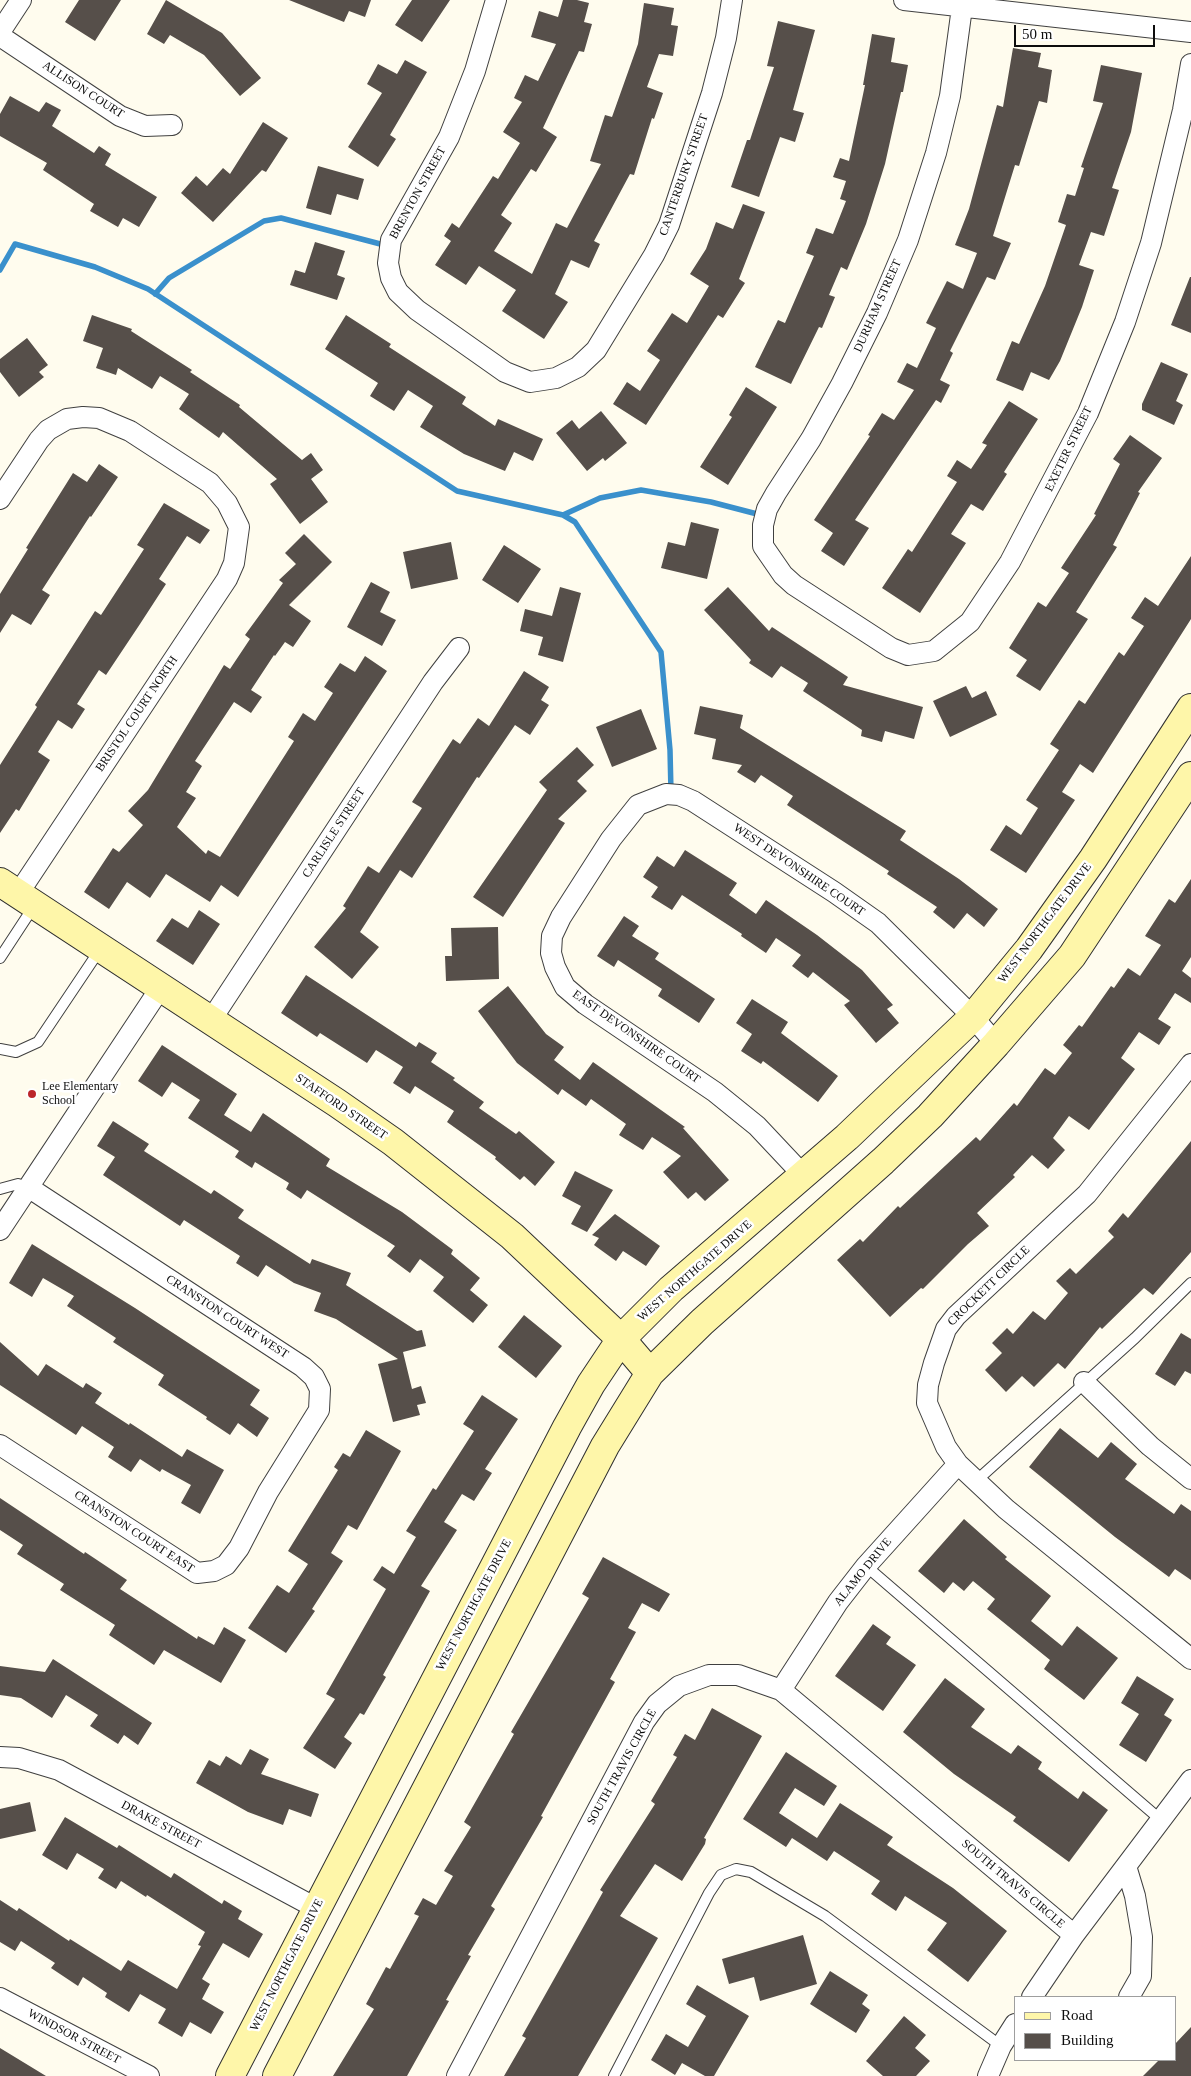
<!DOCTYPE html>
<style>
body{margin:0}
#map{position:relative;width:1191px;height:2076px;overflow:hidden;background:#fffcee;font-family:"Times New Roman",serif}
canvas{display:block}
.legend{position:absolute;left:1014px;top:1996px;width:162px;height:65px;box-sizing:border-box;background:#fff;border:1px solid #9e9e9e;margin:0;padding:6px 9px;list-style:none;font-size:15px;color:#0d0d0d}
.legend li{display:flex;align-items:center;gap:10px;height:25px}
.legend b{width:25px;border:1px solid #9e9e9e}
.scale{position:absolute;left:1014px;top:25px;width:141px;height:22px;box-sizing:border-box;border:2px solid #0d0d0d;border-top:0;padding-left:6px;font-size:15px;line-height:18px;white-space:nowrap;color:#0d0d0d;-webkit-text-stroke:4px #fff;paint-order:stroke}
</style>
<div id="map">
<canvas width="1191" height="2076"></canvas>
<ul class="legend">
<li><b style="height:6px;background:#fef6a9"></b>Road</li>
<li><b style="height:14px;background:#564f4a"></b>Building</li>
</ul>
<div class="scale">50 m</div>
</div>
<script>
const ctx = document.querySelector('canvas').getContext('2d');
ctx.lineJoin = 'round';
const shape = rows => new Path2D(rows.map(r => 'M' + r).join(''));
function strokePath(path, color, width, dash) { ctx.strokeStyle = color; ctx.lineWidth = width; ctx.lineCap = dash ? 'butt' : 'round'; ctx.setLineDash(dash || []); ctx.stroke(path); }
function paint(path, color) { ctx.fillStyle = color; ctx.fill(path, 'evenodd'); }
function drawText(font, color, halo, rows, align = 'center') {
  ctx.font = font + ' "Times New Roman",serif'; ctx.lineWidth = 5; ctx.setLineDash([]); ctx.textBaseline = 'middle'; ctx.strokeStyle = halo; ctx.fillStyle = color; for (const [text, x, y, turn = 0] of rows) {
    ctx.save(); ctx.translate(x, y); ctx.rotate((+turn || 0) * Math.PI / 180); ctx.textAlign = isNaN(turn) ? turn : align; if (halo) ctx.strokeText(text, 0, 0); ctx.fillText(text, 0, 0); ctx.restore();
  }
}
strokePath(shape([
 [0,270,15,244,95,267,148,289,457,491,563,515,575,522,661,652,670,750,671,792],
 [155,294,169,278,264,221,281,218,388,246],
 [563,515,600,498,641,490,711,502,761,515]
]), '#3a90cc', 5.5);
paint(shape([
 [79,0,121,0,95,41,65,22],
 [166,0,222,33,261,78,240,96,204,55,170,35,164,44,147,34],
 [289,0,371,0,365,17,349,11,344,22],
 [412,0,450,0,422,42,395,25],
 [563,0,577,0,589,3,584,22,592,24,584,52,579,51,543,128,557,137,536,172,531,169,501,215,512,223,494,251,532,274,556,223,567,228,601,164,590,161,605,115,612,117,638,44,644,3,674,8,671,25,678,26,673,56,659,54,647,87,663,93,654,119,652,118,634,175,630,174,594,241,600,244,589,268,571,260,555,294,568,302,544,339,502,311,516,290,479,266,466,285,435,265,451,241,444,236,452,223,459,228,493,176,498,179,520,143,503,132,522,102,514,98,525,75,538,81,556,44,531,37,539,11,558,17],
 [778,21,815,30,793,110,804,113,795,142,780,137,759,197,731,187,747,140,750,140,774,67,767,66],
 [872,34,895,38,891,62,908,65,903,92,901,92,885,164,866,224,847,270,841,267,829,295,835,297,822,328,819,327,791,384,755,367,778,320,785,323,814,256,806,253,816,228,833,234,846,201,840,199,846,181,833,177,840,158,849,161,865,85,863,85],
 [1013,48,1041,53,1038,67,1052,70,1047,103,1039,101,1019,166,1015,165,993,236,1011,243,995,280,987,277,950,351,953,353,940,380,950,385,941,403,936,400,855,520,869,528,844,566,821,551,833,533,814,520,870,436,868,435,882,413,894,420,914,390,897,382,907,363,917,368,936,328,926,323,947,281,963,289,977,253,955,245,969,209,997,105,1003,107],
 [405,60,427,72,390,135,396,139,378,167,348,147,382,93,367,84,378,64,397,74],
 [1101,65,1142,73,1131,132,1112,188,1119,190,1104,236,1091,232,1079,265,1094,270,1082,307,1060,361,1049,380,1031,372,1023,391,996,380,1012,341,1019,344,1045,286,1066,225,1058,222,1067,194,1075,196,1084,168,1081,167,1103,103,1093,101],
 [10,96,39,112,46,102,61,110,52,126,94,153,99,146,111,154,105,165,157,197,139,227,123,218,118,227,90,211,94,204,43,170,47,163,0,136,0,114],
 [263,122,288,138,266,172,262,170,213,222,181,193,196,176,207,186,223,168,230,174],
 [318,166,364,179,358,200,337,194,331,215,306,208],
 [743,204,765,212,739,279,745,283,723,318,718,315,646,425,613,404,627,382,640,391,660,360,647,351,672,313,687,323,709,286,690,274,706,249,716,222,733,229],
 [315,242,345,251,337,275,345,278,337,300,290,285,295,270,305,273],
 [1190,277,1191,277,1191,333,1171,325],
 [92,315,132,329,131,331,192,370,190,372,240,405,239,407,302,460,311,453,323,470,311,479,328,502,300,524,270,484,277,479,223,432,219,438,179,409,189,394,160,376,152,389,118,368,116,375,96,368,103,348,83,341],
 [346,315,391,344,389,347,466,397,462,404,495,426,498,419,543,439,533,461,514,452,505,471,464,454,420,427,433,406,408,390,394,411,370,396,378,383,325,349],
 [27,338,48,365,39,372,44,377,19,397,0,372,0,359],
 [1161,362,1188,374,1176,401,1183,405,1174,425,1142,410,1142,404],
 [746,387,777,407,728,485,700,467,732,417,729,415],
 [1009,401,1038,419,1004,472,1007,474,983,511,971,504,951,534,966,543,920,613,882,588,908,549,912,552,957,482,947,476,957,460,971,469,987,445,982,443],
 [601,411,627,443,605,461,603,458,587,471,556,433,572,420,579,429],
 [1130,435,1162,458,1138,492,1140,493,1113,545,1117,547,1076,612,1088,619,1040,691,1016,676,1027,660,1009,648,1038,602,1046,607,1069,573,1061,568,1096,515,1094,514,1120,464,1113,459],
 [99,464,118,477,91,517,90,516,42,590,50,595,31,625,12,614,0,633,0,594,28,549,26,548,73,473,87,482],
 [164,503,210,530,200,544,187,536,159,579,166,584,140,624,106,675,99,670,77,704,85,709,72,729,58,720,38,752,50,760,19,811,16,809,0,833,0,765,37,707,35,705,95,611,101,615,144,549,137,545],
 [691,522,719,529,707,579,661,568,668,542,685,546],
 [304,534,332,562,289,605,311,621,293,647,285,642,275,656,274,655,251,690,262,697,251,713,234,702,195,761,202,766,186,792,196,798,177,827,206,854,208,850,220,857,294,741,288,737,303,713,315,721,333,693,324,687,340,663,355,672,365,656,387,671,238,897,221,885,210,902,166,874,150,898,127,882,109,909,84,892,113,848,119,852,143,825,128,811,148,790,224,665,230,669,250,639,245,635,283,583,279,580,296,564,285,553],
 [451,542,458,579,411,589,403,552],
 [504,545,541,569,518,603,482,580],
 [1191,556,1191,619,1093,773,1080,764,1062,792,1075,800,1026,873,990,850,1006,825,1021,835,1038,808,1026,800,1059,750,1050,744,1079,700,1085,704,1119,652,1124,656,1144,626,1131,618,1145,597,1158,606],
 [371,582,390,592,380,612,396,620,382,646,347,627],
 [560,587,581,593,563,662,538,655,543,637,520,631,525,609,552,616],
 [728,587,769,631,772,627,848,677,843,685,923,707,914,739,885,731,882,742,861,736,862,730,803,691,808,683,781,666,772,678,749,663,751,660,704,610],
 [524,671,549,687,541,700,549,705,530,735,515,725,479,778,477,777,412,878,400,870,360,932,379,947,352,979,314,947,346,908,343,906,368,866,379,873,422,808,412,802,453,739,460,744,478,718,489,726],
 [966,686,972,698,986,691,997,715,950,737,933,701],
 [700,706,743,715,740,728,906,831,900,840,959,879,998,909,984,927,967,913,954,929,933,912,937,907,887,874,889,871,787,805,793,796,761,775,755,783,737,772,742,765,712,759,716,739,694,734],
 [641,709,657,749,612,767,596,727],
 [577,747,594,765,577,781,587,791,558,819,565,823,503,917,473,897,547,790,539,782],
 [685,850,737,883,729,895,756,914,766,900,817,935,862,970,893,1005,887,1009,899,1023,876,1043,844,1005,850,1001,813,972,808,978,792,966,801,955,776,938,766,953,741,936,742,934,682,895,672,910,651,897,658,887,643,877,657,856,674,867],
 [1191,879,1191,957,1182,971,1191,978,1191,1003,1175,993,1158,1019,1171,1027,1159,1045,1139,1032,1121,1058,1135,1069,1089,1130,1069,1116,1053,1138,1065,1150,1048,1169,1032,1155,1013,1175,1015,1177,977,1213,989,1226,968,1244,923,1289,921,1288,890,1317,837,1260,860,1239,863,1242,898,1206,900,1208,976,1137,980,1141,1014,1103,1017,1106,1045,1068,1055,1075,1072,1053,1063,1045,1079,1025,1082,1027,1111,986,1114,988,1128,968,1140,976,1161,945,1145,936,1169,899,1175,903],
 [199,910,220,924,193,965,156,941,172,918,188,928],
 [624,916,639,926,632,936,659,953,655,959,715,999,699,1023,658,996,662,989,618,960,614,967,597,956],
 [498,927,499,979,446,981,445,956,452,956,451,928],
 [306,975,416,1047,419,1042,437,1053,431,1062,455,1078,453,1080,484,1102,479,1108,516,1134,519,1131,555,1162,535,1186,524,1176,520,1180,495,1159,496,1157,447,1122,454,1111,415,1086,410,1094,393,1083,403,1067,376,1050,367,1063,320,1033,317,1037,281,1013],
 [508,986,546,1034,564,1047,554,1060,580,1080,593,1062,685,1127,683,1128,729,1180,705,1201,696,1192,688,1199,663,1172,681,1156,652,1137,643,1150,619,1135,626,1124,591,1099,586,1106,562,1089,558,1095,517,1063,478,1011],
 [752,999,788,1022,781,1033,838,1076,818,1102,763,1061,761,1064,741,1051,752,1034,736,1023],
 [162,1045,237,1094,224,1115,251,1132,263,1113,330,1159,326,1166,402,1212,453,1250,451,1254,480,1278,470,1290,488,1305,473,1323,433,1291,444,1277,420,1259,410,1273,387,1256,395,1246,307,1190,301,1199,286,1189,289,1183,255,1162,252,1168,235,1157,239,1151,188,1118,200,1100,172,1082,162,1097,138,1081],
 [113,1121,149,1144,144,1151,211,1194,214,1190,244,1210,238,1218,310,1264,312,1259,351,1273,346,1285,417,1331,422,1330,426,1346,403,1352,412,1389,421,1386,426,1403,417,1405,420,1415,393,1422,378,1364,398,1359,336,1319,314,1311,321,1293,294,1283,266,1265,258,1277,236,1263,240,1256,184,1220,180,1226,103,1175,115,1157,97,1146],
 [1191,1141,1191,1252,1153,1295,1144,1288,1102,1329,1100,1327,1065,1369,1058,1363,1034,1387,1022,1376,1006,1392,985,1370,1002,1353,992,1343,1007,1328,1013,1334,1033,1311,1045,1320,1068,1293,1056,1281,1070,1268,1076,1274,1114,1237,1108,1231,1123,1213,1128,1218],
 [575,1171,613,1190,587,1232,571,1224,581,1206,562,1196],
 [615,1214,660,1246,646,1266,623,1251,616,1261,594,1245,599,1238,592,1235],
 [32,1244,135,1308,260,1390,250,1405,269,1418,257,1437,238,1423,230,1435,206,1419,207,1417,158,1385,164,1375,113,1342,116,1338,67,1306,74,1296,43,1278,32,1297,9,1283],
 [524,1315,562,1346,536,1378,498,1347],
 [1181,1333,1191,1339,1191,1374,1185,1371,1175,1386,1155,1374],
 [0,1342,38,1376,46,1364,83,1388,86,1383,102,1393,95,1403,129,1425,130,1423,182,1457,187,1449,224,1470,200,1514,181,1503,191,1485,162,1469,160,1472,140,1459,131,1472,108,1457,114,1447,82,1426,76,1435,0,1385],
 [482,1395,518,1419,485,1469,492,1473,474,1501,462,1494,444,1522,457,1530,421,1586,430,1591,383,1675,386,1677,364,1715,360,1713,344,1737,352,1743,335,1769,303,1748,335,1699,326,1694,386,1589,373,1580,382,1566,394,1574,416,1537,406,1531,433,1488,436,1490,474,1431,463,1424],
 [1060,1428,1098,1458,1111,1442,1137,1464,1125,1479,1174,1514,1181,1504,1191,1511,1191,1580,1175,1569,1169,1577,1115,1537,1029,1467],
 [366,1430,401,1451,357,1530,348,1525,331,1553,343,1561,312,1609,315,1611,286,1653,248,1628,277,1585,289,1593,308,1564,288,1551,338,1470,334,1467,343,1453,350,1457],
 [0,1498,84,1554,85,1552,127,1580,120,1589,197,1639,198,1636,214,1645,224,1627,246,1640,221,1683,164,1650,154,1665,109,1635,115,1625,60,1590,64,1584,17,1554,23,1545,0,1530],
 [964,1519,1007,1557,1005,1559,1051,1596,1031,1621,1062,1646,1077,1626,1118,1658,1084,1700,1044,1669,1050,1660,987,1609,995,1599,973,1581,964,1591,953,1582,944,1593,918,1571],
 [603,1557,670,1594,659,1612,642,1603,628,1628,636,1632,610,1679,615,1682,541,1816,543,1817,491,1906,495,1909,468,1955,471,1956,446,2000,449,2001,407,2076,333,2076,374,2009,366,2004,386,1967,390,1969,419,1916,414,1914,423,1898,436,1905,453,1876,444,1871,471,1827,464,1822,514,1734,511,1732,589,1598,582,1594],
 [873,1624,891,1637,886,1644,916,1665,883,1711,835,1676],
 [53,1659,152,1723,138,1745,124,1735,118,1744,90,1726,98,1715,66,1695,52,1718,21,1698,0,1695,0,1666,45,1672],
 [1137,1676,1174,1699,1164,1715,1172,1720,1146,1762,1119,1745,1139,1714,1121,1703],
 [945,1678,985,1709,971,1727,1011,1754,1018,1745,1042,1762,1038,1769,1078,1799,1083,1791,1108,1810,1069,1862,1013,1821,1016,1817,954,1774,903,1732],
 [712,1708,762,1736,704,1838,706,1839,705,1844,682,1881,655,1864,620,1916,658,1938,578,2076,504,2076,526,2038,522,2036,603,1892,600,1890,655,1804,651,1801,677,1757,673,1755,685,1734,695,1740],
 [250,1749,269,1759,261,1774,319,1794,311,1817,289,1809,283,1825,248,1812,196,1783,209,1760,220,1766,226,1756,241,1765],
 [786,1752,837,1786,824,1806,795,1788,779,1813,817,1838,840,1803,893,1837,887,1845,953,1888,1007,1931,968,1982,927,1950,947,1923,905,1896,896,1911,871,1894,880,1881,834,1851,827,1861,792,1838,786,1847,743,1819],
 [30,1802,36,1831,0,1839,0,1809],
 [65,1817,117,1848,119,1845,171,1878,174,1873,222,1904,224,1900,242,1911,238,1919,263,1934,249,1958,223,1943,202,1979,210,1984,202,1999,224,2012,211,2034,190,2022,182,2037,158,2023,166,2009,140,1994,129,2012,105,1997,107,1993,83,1977,78,1986,51,1968,55,1963,21,1941,15,1951,0,1942,0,1900,17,1911,19,1908,69,1941,70,1939,121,1971,128,1960,177,1989,201,1946,198,1945,205,1932,147,1895,146,1897,121,1881,116,1889,98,1878,104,1869,77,1853,67,1870,42,1855],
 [803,1935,817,1984,760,2001,754,1977,729,1984,722,1959],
 [830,1971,868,1995,862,2004,870,2010,856,2033,810,2004],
 [697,1985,749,2016,714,2076,705,2076,682,2063,675,2075,651,2060,666,2034,688,2047,706,2016,686,2004],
 [904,2016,926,2035,915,2048,930,2061,916,2076,883,2076,866,2061],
 [1191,2027,1191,2076,1143,2076,1159,2060,1175,2060,1175,2044],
 [0,2048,46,2076,0,2076]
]), '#564f4a');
const lane = shape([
 [0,958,34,906],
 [0,1049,16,1052,38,1042,101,948],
 [0,1189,18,1184,28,1187],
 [976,1481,1135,1338,1191,1283],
 [866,1566,1162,1821],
 [614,2076,709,1893,721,1875,736,1869,751,1872,825,1916,1001,2046]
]);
const street = shape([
 [496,0,475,71,449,137,391,240,388,263,391,278,398,292,417,310,505,372,530,382,556,378,578,367,596,350,654,255,669,225,712,93,726,38,732,0],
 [904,0,1191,32],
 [963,0,950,96,936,153,908,240,877,313,842,383,811,439,776,493,767,509,763,525,763,546,783,575,794,585,891,648,908,655,934,651,970,622,1010,562,1088,413,1125,322,1151,243,1183,110,1191,64],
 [0,32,21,0],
 [0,36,120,116,145,126,172,125],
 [0,499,39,440,48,430,67,419,83,417,99,418,130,431,210,483,227,503,239,527,234,563,227,579,18,894],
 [211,1020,433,682,459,648],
 [1191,1064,1087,1194,956,1316,946,1329,934,1363,928,1385,927,1403,946,1447,958,1464,1006,1509,1191,1659],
 [804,1176,757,1126,715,1092,585,1004,565,987,555,967,551,953,552,936,561,917,611,839,638,805,666,794,679,795,693,801,834,892,878,923,973,1017,996,1044],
 [0,1230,161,987],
 [1084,1382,1150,1446,1191,1479],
 [0,1445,197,1573,214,1571,226,1565,239,1548,268,1492,319,1410,320,1389,314,1377,303,1367,28,1187],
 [781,1690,838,1602,866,1566,958,1464],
 [0,1757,19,1758,59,1770,316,1908],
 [1126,1866,1135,1896,1142,1937,1141,1976,1129,1997],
 [1032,1997,1074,1935,1191,1780],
 [0,1998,149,2076],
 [457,2076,644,1722,657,1704,679,1686,709,1675,738,1675,781,1690,1074,1935],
 [988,2076,1001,2046,1015,2024]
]);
const secondary = shape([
 [0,882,337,1103,393,1142,512,1236,621,1339,650,1373],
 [230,2076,567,1427,591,1384,621,1339,671,1289,847,1137,973,1017,1029,949,1093,859,1191,708],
 [277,2076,605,1446,650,1373,702,1322,883,1161,930,1116,996,1044,1072,956,1191,776]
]);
strokePath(lane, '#404040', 12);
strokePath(street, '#404040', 22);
strokePath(secondary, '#2f2f2f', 30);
strokePath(lane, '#fff', 10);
strokePath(street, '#fff', 20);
strokePath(secondary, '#fef6a9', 28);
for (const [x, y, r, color] of [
 [32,1094,5,"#bc262b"]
]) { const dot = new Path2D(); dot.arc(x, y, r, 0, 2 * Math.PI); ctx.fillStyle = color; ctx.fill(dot); strokePath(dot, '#fff', 2); }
drawText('12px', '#0d0d0d', '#fff', [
 ["ALLISON COURT",83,90,33],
 ["CANTERBURY STREET",684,175,-71],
 ["BRENTON STREET",418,193,-61],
 ["DURHAM STREET",878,306,-66],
 ["EXETER STREET",1069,449,-64],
 ["BRISTOL COURT NORTH",137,714,-56],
 ["CARLISLE STREET",334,833,-57],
 ["WEST DEVONSHIRE COURT",799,870,34],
 ["WEST NORTHGATE DRIVE",1045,923,-53],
 ["EAST DEVONSHIRE COURT",636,1037,35],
 ["STAFFORD STREET",341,1107,34],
 ["WEST NORTHGATE DRIVE",695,1271,-41],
 ["CROCKETT CIRCLE",989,1286,-44],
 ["CRANSTON COURT WEST",227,1317,33],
 ["CRANSTON COURT EAST",134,1532,33],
 ["ALAMO DRIVE",863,1572,-51],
 ["WEST NORTHGATE DRIVE",474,1605,-62],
 ["SOUTH TRAVIS CIRCLE",622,1767,-61],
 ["DRAKE STREET",161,1825,28],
 ["SOUTH TRAVIS CIRCLE",1013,1884,40],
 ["WEST NORTHGATE DRIVE",287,1965,-63],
 ["WINDSOR STREET",74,2037,28]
]);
drawText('12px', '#0d0d0d', '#fff', [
 ["Lee Elementary",42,1087],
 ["School",42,1101]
], 'left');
</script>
